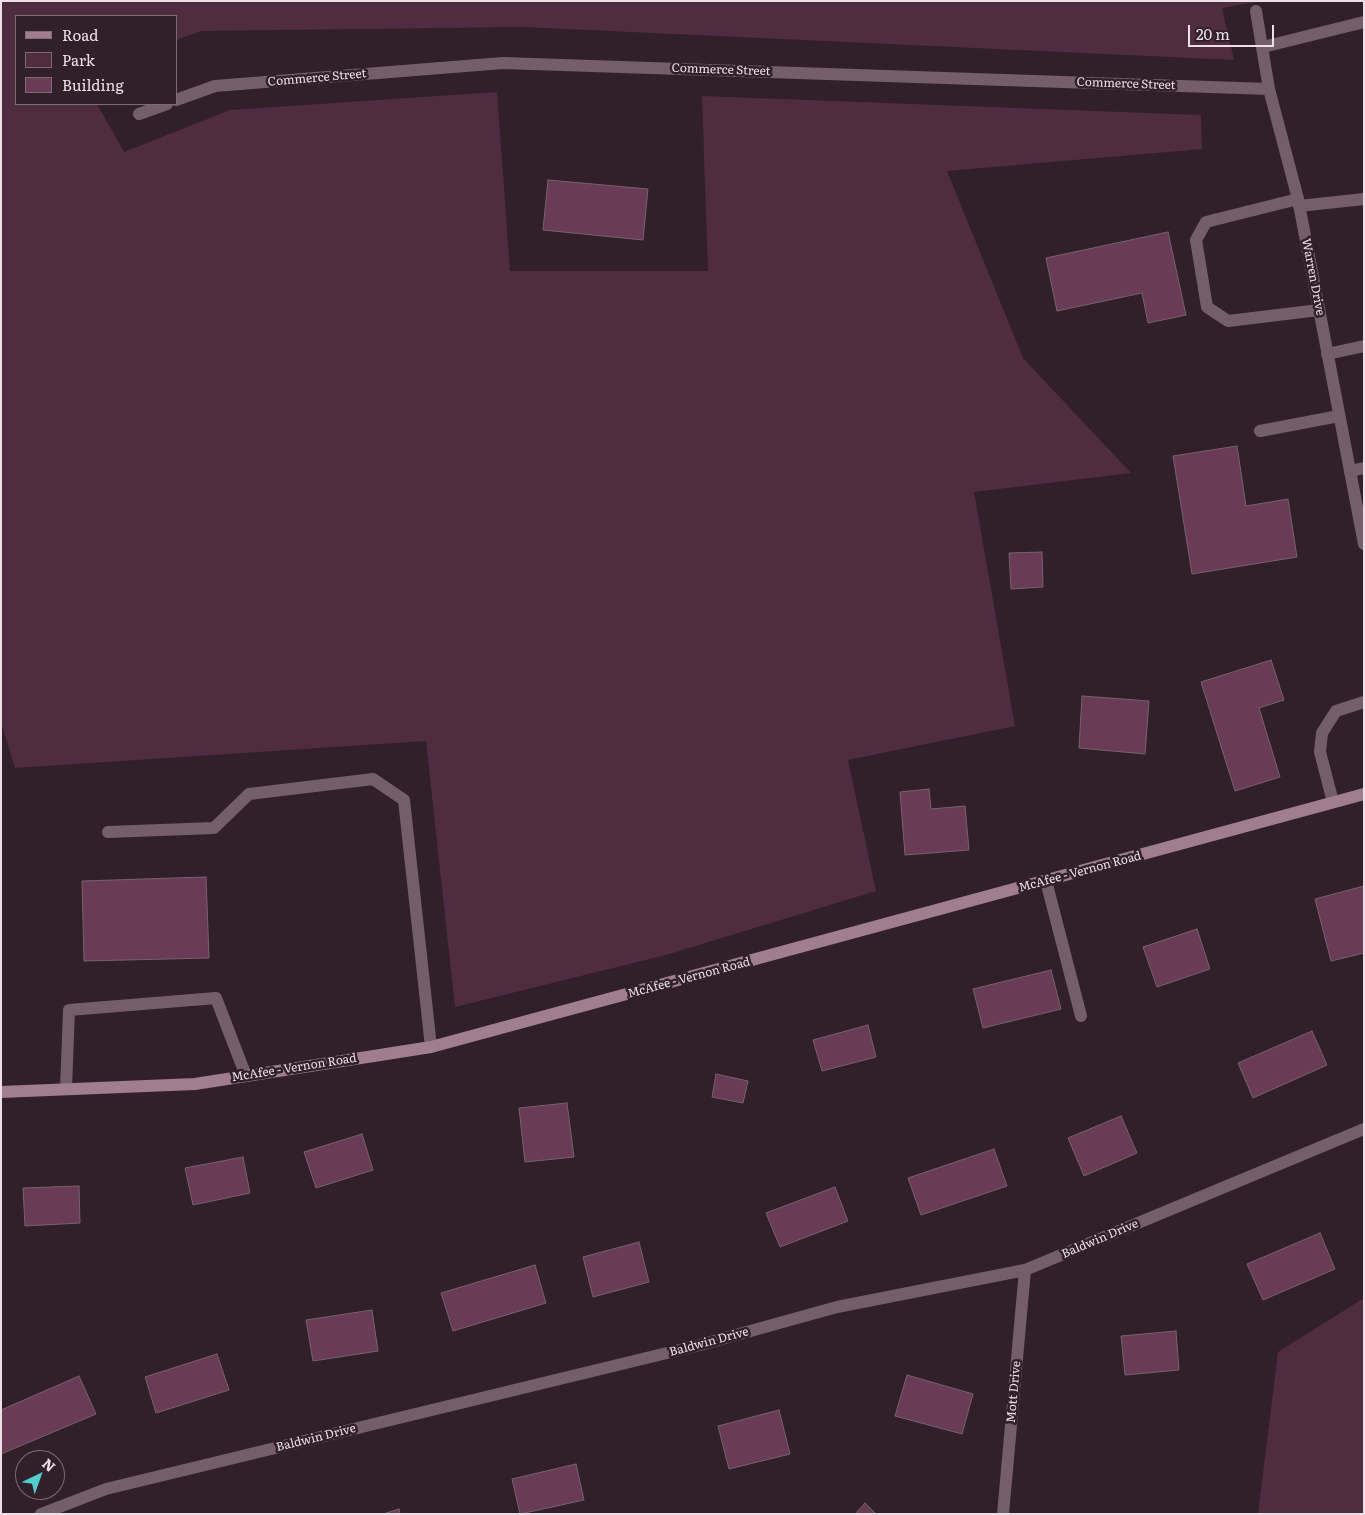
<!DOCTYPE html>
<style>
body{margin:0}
#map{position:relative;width:1365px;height:1515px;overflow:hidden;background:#312029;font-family:Literata,serif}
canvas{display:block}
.frame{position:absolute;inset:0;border:2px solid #ece0e6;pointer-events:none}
.legend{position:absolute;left:15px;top:15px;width:162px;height:90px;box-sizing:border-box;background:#312029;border:1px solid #7c6d75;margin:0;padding:6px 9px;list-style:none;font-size:15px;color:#ece0e6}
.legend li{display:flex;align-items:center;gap:10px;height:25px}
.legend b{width:25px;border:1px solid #7c6d75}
.north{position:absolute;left:15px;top:1450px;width:50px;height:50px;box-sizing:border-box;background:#312029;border:1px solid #7c6d75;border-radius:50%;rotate:42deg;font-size:14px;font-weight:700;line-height:20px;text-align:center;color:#ece0e6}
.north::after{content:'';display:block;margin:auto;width:18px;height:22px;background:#52cdcd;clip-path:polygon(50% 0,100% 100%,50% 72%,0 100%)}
.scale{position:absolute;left:1188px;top:25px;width:86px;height:22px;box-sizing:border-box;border:2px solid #ece0e6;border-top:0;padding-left:6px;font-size:15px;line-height:18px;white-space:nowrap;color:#ece0e6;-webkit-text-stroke:4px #312029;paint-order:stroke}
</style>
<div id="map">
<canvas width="1365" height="1515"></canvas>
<div class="frame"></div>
<ul class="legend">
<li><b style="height:6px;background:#a07d8f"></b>Road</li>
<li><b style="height:14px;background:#502c40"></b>Park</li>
<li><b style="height:14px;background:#693b55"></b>Building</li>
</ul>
<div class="north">N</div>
<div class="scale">20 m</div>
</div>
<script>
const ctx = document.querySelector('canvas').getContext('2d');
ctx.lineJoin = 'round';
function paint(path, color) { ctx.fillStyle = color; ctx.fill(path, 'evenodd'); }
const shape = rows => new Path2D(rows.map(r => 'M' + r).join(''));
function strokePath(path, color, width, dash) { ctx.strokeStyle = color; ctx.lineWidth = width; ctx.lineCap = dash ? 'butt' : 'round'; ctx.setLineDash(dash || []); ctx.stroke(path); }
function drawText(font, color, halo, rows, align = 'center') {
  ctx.font = font + ' Literata,serif'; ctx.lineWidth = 5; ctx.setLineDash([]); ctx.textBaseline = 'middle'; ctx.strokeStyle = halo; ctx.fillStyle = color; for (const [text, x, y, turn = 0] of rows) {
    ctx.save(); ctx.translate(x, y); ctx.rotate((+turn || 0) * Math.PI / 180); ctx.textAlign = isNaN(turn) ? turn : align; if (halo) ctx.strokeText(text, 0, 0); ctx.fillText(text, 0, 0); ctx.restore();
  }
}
paint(shape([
 [1,1,1261,1,1222,8,1234,60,523,27,201,31,176,40,176,16,16,16,16,104,97,104,124,152,230,110,497,92,510,271,708,271,702,96,1201,115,1202,149,947,171,1023,358,1131,473,974,492,1015,726,848,760,876,891,666,955,455,1007,426,741,15,768,1,722],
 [1364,1298,1364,1514,1258,1514,1278,1352]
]), '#502c40');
const building = shape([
 [548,180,648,189,643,240,543,230,548,180],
 [1168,232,1186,315,1148,323,1142,293,1057,311,1046,258,1168,232],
 [1237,446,1246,506,1288,499,1297,557,1192,574,1173,456,1237,446],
 [1042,552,1043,587,1011,589,1009,553,1042,552],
 [1271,660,1284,700,1259,708,1280,777,1235,791,1201,682,1271,660],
 [1082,696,1149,701,1145,754,1079,748,1082,696],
 [929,789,931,809,965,806,969,850,905,855,900,792,929,789],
 [206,877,209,958,84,961,82,881,206,877],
 [1364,886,1364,953,1331,961,1315,899,1364,886],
 [1197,929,1210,969,1157,987,1143,947,1197,929],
 [1051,970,1061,1009,983,1028,973,989,1051,970],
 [868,1025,876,1057,822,1071,813,1040,868,1025],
 [1312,1031,1327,1065,1253,1098,1238,1063,1312,1031],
 [716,1074,748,1081,743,1103,712,1097,716,1074],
 [567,1103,574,1157,525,1162,519,1108,567,1103],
 [1121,1116,1137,1153,1084,1176,1068,1138,1121,1116],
 [362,1134,373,1170,316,1188,304,1152,362,1134],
 [994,1149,1007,1186,921,1215,908,1178,994,1149],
 [243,1157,250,1193,193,1205,185,1168,243,1157],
 [79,1186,80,1223,25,1226,23,1188,79,1186],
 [835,1187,848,1221,780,1247,766,1213,835,1187],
 [1320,1233,1335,1269,1263,1300,1247,1264,1320,1233],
 [639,1242,649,1282,593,1297,583,1257,639,1242],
 [535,1265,546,1303,453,1331,441,1293,535,1265],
 [372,1310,378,1351,313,1361,306,1320,372,1310],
 [1176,1331,1179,1370,1125,1375,1121,1336,1176,1331],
 [217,1354,229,1390,156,1413,145,1377,217,1354],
 [907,1375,973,1394,962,1434,895,1416,907,1375],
 [79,1376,96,1414,1,1454,1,1410,79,1376],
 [779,1410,790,1454,729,1469,718,1426,779,1410],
 [576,1464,584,1500,520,1514,512,1479,576,1464],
 [865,1503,876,1514,855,1514,865,1503],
 [399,1509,400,1514,383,1514,399,1509]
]);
paint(building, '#693b55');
strokePath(building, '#77626d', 1);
strokePath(shape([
 [1263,47,1364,22],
 [1298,199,1206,222,1196,240,1207,307,1228,321,1319,310],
 [1299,206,1364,199],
 [1327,354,1364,346],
 [1260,431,1339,416],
 [1350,471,1364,468],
 [1333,802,1320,752,1322,733,1336,711,1364,702],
 [108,832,214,828,249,794,373,779,404,800,431,1047],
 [1046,881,1081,1016],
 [66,1089,69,1010,216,998,246,1076]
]), '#745e69', 12);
strokePath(shape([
 [1256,11,1269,89,1298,199,1364,544],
 [176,100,215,86,503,63,1269,89],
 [139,114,167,104],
 [41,1514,106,1489,700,1345,837,1307,1025,1270,1364,1129],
 [1003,1514,1025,1270]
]), '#745e69', 12);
strokePath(shape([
 [1,1092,195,1084,431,1047,1364,794]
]), '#a07d8f', 12);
drawText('12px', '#ece0e6', '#312029', [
 ["Commerce Street",721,70,2],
 ["Commerce Street",317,78,-5],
 ["Commerce Street",1126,84,2],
 ["Warren Drive",1313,277,79],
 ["McAfee - Vernon Road",1080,872,-15],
 ["McAfee - Vernon Road",689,978,-15],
 ["McAfee - Vernon Road",294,1068,-9],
 ["Baldwin Drive",1100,1239,-23],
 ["Baldwin Drive",709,1342,-15],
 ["Mott Drive",1014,1392,-85],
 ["Baldwin Drive",316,1438,-14]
]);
</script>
